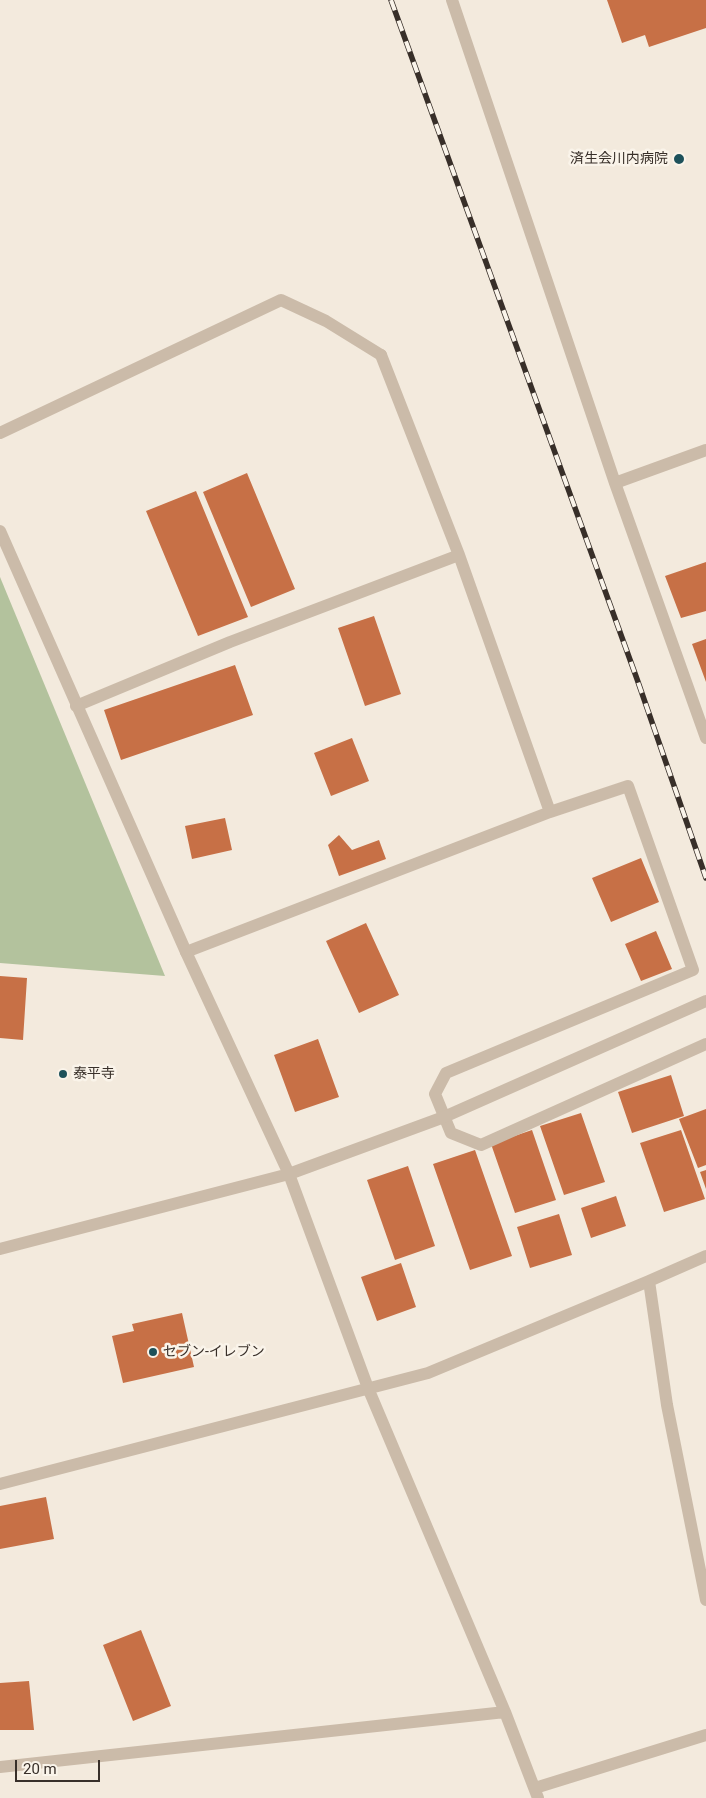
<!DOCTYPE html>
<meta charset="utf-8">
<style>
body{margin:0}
#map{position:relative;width:706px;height:1798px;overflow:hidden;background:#f3eadd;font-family:Roboto,sans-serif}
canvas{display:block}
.scale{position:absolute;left:15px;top:1760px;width:85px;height:22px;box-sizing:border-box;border:2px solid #382f29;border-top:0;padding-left:6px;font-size:15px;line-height:18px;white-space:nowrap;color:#382f29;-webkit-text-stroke:4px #faf4ea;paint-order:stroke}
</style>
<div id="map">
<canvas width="706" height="1798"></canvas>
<div class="scale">20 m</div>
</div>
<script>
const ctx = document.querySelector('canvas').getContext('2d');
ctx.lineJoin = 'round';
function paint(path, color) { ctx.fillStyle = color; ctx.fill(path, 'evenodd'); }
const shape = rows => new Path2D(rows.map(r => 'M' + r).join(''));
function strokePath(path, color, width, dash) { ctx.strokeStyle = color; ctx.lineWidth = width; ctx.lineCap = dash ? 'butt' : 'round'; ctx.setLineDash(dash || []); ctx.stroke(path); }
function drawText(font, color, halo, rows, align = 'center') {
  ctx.font = font + ' Roboto,"Noto Sans JP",sans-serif'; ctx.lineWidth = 5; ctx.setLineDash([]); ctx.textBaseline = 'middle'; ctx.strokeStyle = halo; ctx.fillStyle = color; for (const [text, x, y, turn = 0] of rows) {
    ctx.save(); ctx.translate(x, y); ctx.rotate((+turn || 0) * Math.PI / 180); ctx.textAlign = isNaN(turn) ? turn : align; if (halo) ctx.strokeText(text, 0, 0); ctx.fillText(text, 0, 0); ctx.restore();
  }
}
paint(shape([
 [0,577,165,976,0,963]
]), '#b3c29d');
paint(shape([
 [607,0,706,0,706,28,649,47,645,35,622,43],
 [247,473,295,589,251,607,203,492],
 [196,491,248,617,198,636,146,511],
 [706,562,706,611,681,618,665,576],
 [374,616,401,694,365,706,338,628],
 [706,639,706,682,692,644],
 [235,665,253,715,121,760,104,710],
 [352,738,369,781,331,796,314,753],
 [225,818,232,850,192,859,185,826],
 [339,835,352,850,379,840,386,859,339,876,328,845],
 [641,858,659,902,611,922,592,878],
 [366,923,399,995,359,1013,326,941],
 [656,931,672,969,641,981,625,944],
 [0,976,27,978,23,1040,0,1038],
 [318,1039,339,1097,295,1112,274,1055],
 [671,1075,684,1116,632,1133,618,1092],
 [706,1109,706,1165,698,1168,679,1119],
 [581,1113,605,1182,564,1195,540,1126],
 [532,1130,556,1200,515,1213,491,1144],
 [681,1130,705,1199,664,1212,640,1143],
 [475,1150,512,1256,470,1270,433,1164],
 [408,1166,435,1246,395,1260,367,1180],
 [706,1170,706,1189,700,1172],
 [616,1196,626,1226,591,1238,581,1208],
 [559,1214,572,1255,530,1268,517,1227],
 [401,1263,416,1307,377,1321,361,1277],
 [182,1313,194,1367,123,1383,112,1336,134,1331,132,1324],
 [46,1497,54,1539,0,1549,0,1506],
 [141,1630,171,1706,133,1721,103,1645],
 [29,1681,34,1730,0,1730,0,1683]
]), '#c77046');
strokePath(shape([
 [0,433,281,300,326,321,381,355]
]), '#cbbba9', 12);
strokePath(shape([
 [452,0,615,483,706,738],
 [381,355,459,555,550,812],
 [615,483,706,450],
 [76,706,230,642,459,555],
 [186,952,550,812,628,786,693,970,446,1073,435,1094,451,1133,481,1145,706,1044],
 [289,1174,368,1388,505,1712,538,1798],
 [649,1281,706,1256],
 [0,1484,428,1373,649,1281,667,1405,706,1600],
 [0,1767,505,1712],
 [535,1788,706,1735]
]), '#cbbba9', 12);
strokePath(shape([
 [0,531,186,952,289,1174],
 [0,1249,289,1174,444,1117,706,1001]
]), '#cbbba9', 12);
const rail = shape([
 [391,0,637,679,706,878]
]);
strokePath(rail, '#382f29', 5.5);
strokePath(rail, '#faf4ea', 4, [11]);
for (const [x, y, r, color] of [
 [679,159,6,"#1d515a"],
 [63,1074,5,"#1d515a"],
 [153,1352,5,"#1d515a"]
]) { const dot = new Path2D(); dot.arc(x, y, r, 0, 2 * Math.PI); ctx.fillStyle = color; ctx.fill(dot); strokePath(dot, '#faf4ea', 2); }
drawText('14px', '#382f29', '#faf4ea', [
 ["済生会川内病院",668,159,"right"],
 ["泰平寺",73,1074],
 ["セブン-イレブン",163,1352]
], 'left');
</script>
